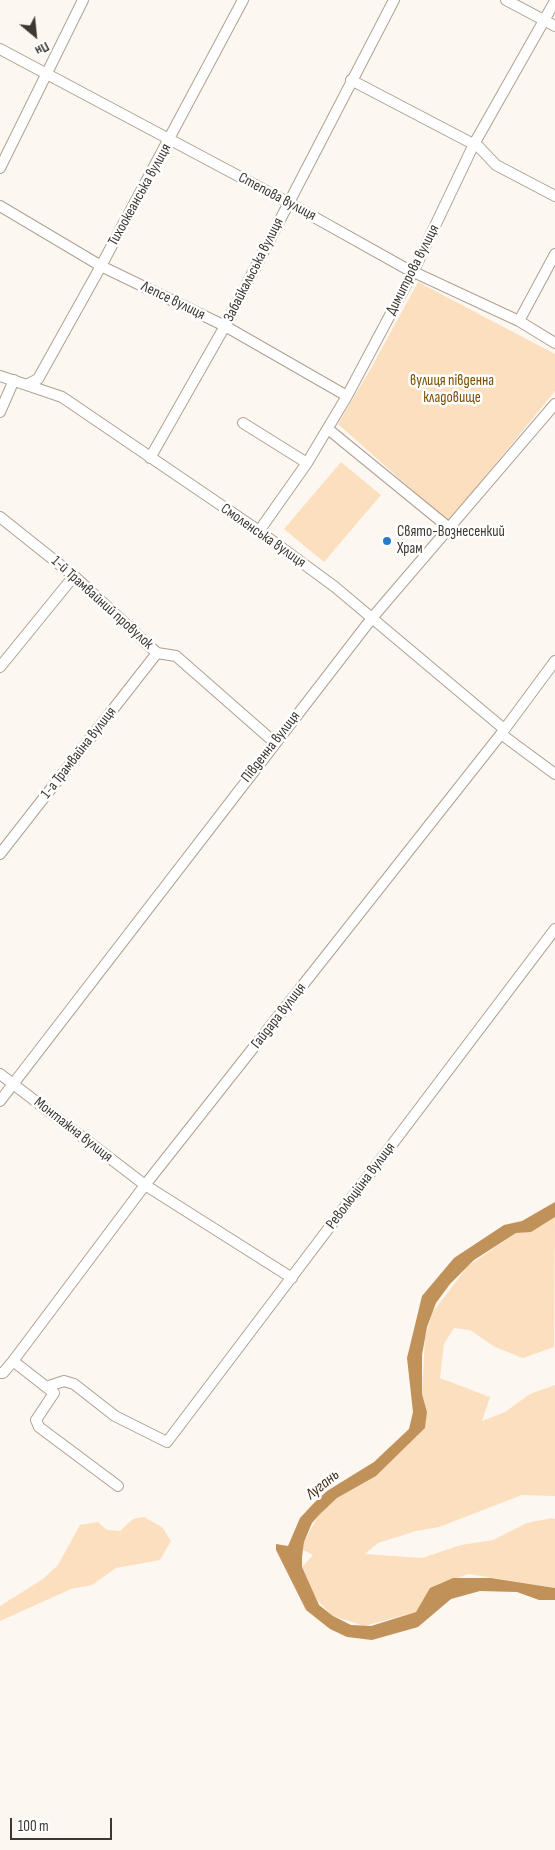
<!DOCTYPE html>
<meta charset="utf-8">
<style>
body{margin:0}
#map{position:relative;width:555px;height:1850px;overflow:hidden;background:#fdf7f1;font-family:"Sofia Sans Condensed",sans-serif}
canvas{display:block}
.north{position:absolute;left:10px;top:10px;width:50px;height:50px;-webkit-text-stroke:4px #fff;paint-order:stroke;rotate:152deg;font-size:14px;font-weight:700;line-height:20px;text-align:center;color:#3d3831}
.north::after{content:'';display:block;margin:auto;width:18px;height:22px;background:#3d3831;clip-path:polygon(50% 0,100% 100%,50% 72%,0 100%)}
.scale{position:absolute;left:10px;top:1818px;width:102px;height:22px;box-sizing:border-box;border:2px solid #3d3831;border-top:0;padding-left:6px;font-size:15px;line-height:18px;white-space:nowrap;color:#3d3831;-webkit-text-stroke:4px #fff;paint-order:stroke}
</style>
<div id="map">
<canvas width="555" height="1850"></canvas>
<div class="north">Пн</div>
<div class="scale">100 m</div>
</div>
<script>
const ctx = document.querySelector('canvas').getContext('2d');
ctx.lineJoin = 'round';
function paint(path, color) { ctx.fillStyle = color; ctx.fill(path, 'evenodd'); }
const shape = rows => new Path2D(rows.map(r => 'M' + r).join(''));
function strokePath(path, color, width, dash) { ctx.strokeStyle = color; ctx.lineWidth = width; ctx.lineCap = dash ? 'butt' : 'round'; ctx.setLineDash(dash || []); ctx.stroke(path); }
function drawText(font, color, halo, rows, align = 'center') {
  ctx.font = font + ' "Sofia Sans Condensed",sans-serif'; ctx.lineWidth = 5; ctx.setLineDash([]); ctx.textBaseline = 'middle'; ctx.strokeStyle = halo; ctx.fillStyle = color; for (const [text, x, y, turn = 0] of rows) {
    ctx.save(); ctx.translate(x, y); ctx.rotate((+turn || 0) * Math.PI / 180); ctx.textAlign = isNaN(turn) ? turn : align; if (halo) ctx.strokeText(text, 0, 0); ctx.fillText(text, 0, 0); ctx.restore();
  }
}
paint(shape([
 [418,282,555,354,555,391,448,522,338,424,370,370],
 [341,462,381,495,324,562,284,529],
 [555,1217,554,1347,523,1358,495,1347,470,1330,454,1328,444,1344,440,1378,490,1397,482,1421,505,1412,530,1394,555,1385,555,1496,522,1495,439,1527,416,1531,378,1543,365,1554,422,1558,461,1545,493,1540,527,1523,552,1518,555,1519,555,1588,469,1574,438,1584,416,1612,364,1626,333,1616,316,1599,302,1567,313,1555,303,1550,304,1542,318,1516,337,1498,376,1476,425,1428,427,1412,422,1394,425,1338,432,1313,468,1266,516,1233],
 [144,1517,162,1527,171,1541,160,1560,116,1568,92,1585,71,1589,0,1621,0,1606,43,1579,58,1565,80,1525,98,1522,107,1530,120,1531,133,1519]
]), '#fcdfbf');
paint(shape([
 [555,1202,555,1217,531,1232,516,1233,474,1260,450,1284,436,1303,427,1327,422,1355,422,1394,427,1412,425,1428,376,1476,337,1498,319,1515,312,1523,304,1542,302,1557,302,1567,319,1605,333,1616,351,1625,371,1626,416,1612,430,1588,453,1578,491,1578,555,1588,555,1600,539,1600,517,1592,480,1591,451,1599,418,1627,372,1640,347,1637,330,1629,306,1610,276,1550,276,1544,288,1546,300,1518,314,1503,327,1491,374,1462,409,1429,413,1412,407,1358,422,1296,454,1258,504,1225,522,1221]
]), '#c09259');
const minor = shape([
 [506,0,555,26],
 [0,49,289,203,405,268,519,321,555,343],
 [351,80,479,147,496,165,555,196],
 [0,168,83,0],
 [0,206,101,266,225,326,347,396],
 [519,321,555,254],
 [0,376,62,397,259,531,335,587,504,729],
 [28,384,38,379,101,266,243,0],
 [0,412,14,380],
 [243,423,307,463],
 [328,429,448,527],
 [150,458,225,326,394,0],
 [0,517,74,576,157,653,176,656,274,742],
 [259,531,307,463,347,396,414,270,474,144,555,1],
 [0,667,74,576],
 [501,734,555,774],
 [0,854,157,653],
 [0,1074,145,1185,292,1278],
 [0,1101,372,618,555,404],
 [13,1361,54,1393,36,1420,39,1427,118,1486],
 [0,1373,3,1373,13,1361,145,1185,501,734,555,661],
 [46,1387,64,1381,74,1384,115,1416,167,1442,555,929]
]);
strokePath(minor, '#aea192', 12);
strokePath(minor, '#fff', 10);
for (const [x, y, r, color] of [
 [387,541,5,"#277cca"]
]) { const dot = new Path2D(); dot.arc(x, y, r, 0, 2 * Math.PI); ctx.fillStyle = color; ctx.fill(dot); strokePath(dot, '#fff', 2); }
drawText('15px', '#3d3831', '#fff', [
 ["Тихоокеанська вулиця",140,195,-61],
 ["Степова вулиця",277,197,28],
 ["Забайкальська вулиця",254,270,-63],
 ["Димитрова вулиця",413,270,-63],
 ["Лепсе вулиця",173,301,26],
 ["Смоленська вулиця",263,536,35],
 ["1-й Трамвайний провулок",102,603,42],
 ["Південна вулиця",271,747,-52],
 ["1-а Трамвайна вулиця",79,753,-52],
 ["Гайдара вулиця",279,1016,-52],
 ["Монтажна вулиця",73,1130,38],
 ["Революційна вулиця",361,1186,-53]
]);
drawText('15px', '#7a4c02', '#fff', [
 ["вулиця південна",452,381],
 ["кладовище",452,398]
]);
drawText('15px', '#3d3831', '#fff', [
 ["Свято-Вознесенкий",397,532],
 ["Храм",397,549]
], 'left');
drawText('italic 16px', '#3f2b11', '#fff', [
 ["Лугань",323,1485,-39]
]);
</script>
